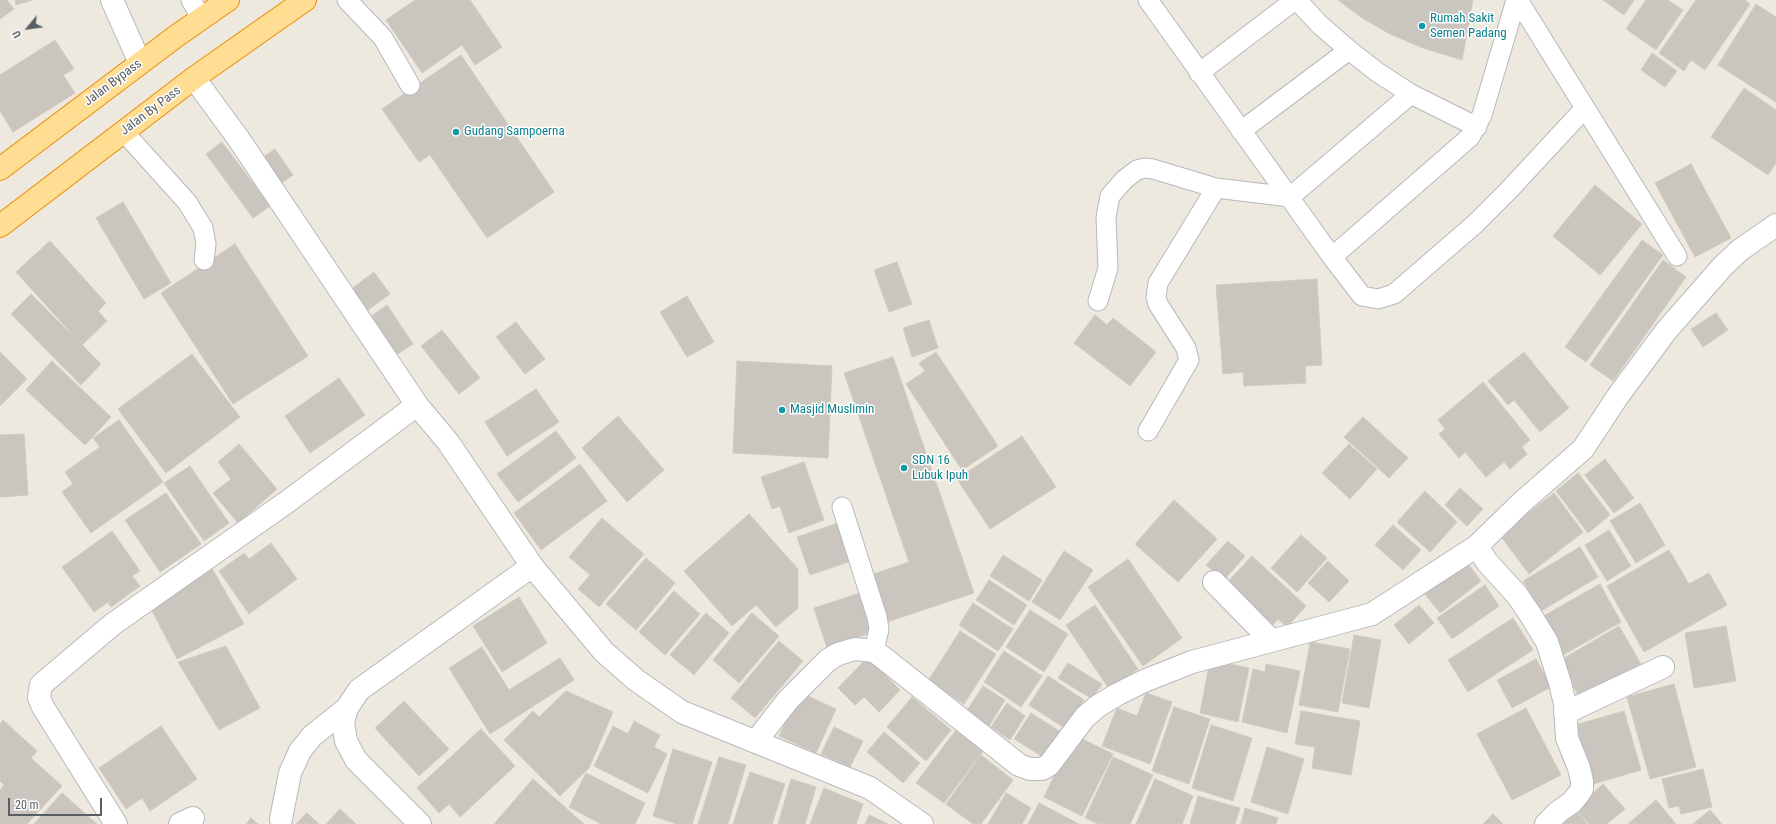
<!DOCTYPE html>
<style>
body{margin:0}
#map{position:relative;width:1776px;height:824px;overflow:hidden;background:#ede9df;font-family:"Roboto Condensed",sans-serif}
canvas{display:block}
.north{position:absolute;left:8px;top:8px;width:40px;height:40px;-webkit-text-stroke:3px #fff;paint-order:stroke;rotate:241deg;font-size:11px;font-weight:700;line-height:16px;text-align:center;color:#585e62}
.north::after{content:'';display:block;margin:auto;width:14px;height:18px;background:#585e62;clip-path:polygon(50% 0,100% 100%,50% 72%,0 100%)}
.scale{position:absolute;left:8px;top:798px;width:94px;height:18px;box-sizing:border-box;border:2px solid #585e62;border-top:0;padding-left:5px;font-size:12px;line-height:14px;white-space:nowrap;color:#585e62;-webkit-text-stroke:3px #fff;paint-order:stroke}
</style>
<div id="map">
<canvas width="1776" height="824"></canvas>
<div class="north">U</div>
<div class="scale">20 m</div>
</div>
<script>
const ctx = document.querySelector('canvas').getContext('2d');
ctx.lineJoin = 'round';
function paint(path, color) { ctx.fillStyle = color; ctx.fill(path, 'evenodd'); }
const shape = rows => new Path2D(rows.map(r => 'M' + r).join(''));
function strokePath(path, color, width, dash) { ctx.strokeStyle = color; ctx.lineWidth = width; ctx.lineCap = dash ? 'butt' : 'round'; ctx.setLineDash(dash || []); ctx.stroke(path); }
function drawText(font, color, halo, rows, align = 'center') {
  ctx.font = font + ' "Roboto Condensed",sans-serif'; ctx.lineWidth = 3; ctx.setLineDash([]); ctx.textBaseline = 'middle'; ctx.strokeStyle = halo; ctx.fillStyle = color; for (const [text, x, y, turn = 0] of rows) {
    ctx.save(); ctx.translate(x, y); ctx.rotate((+turn || 0) * Math.PI / 180); ctx.textAlign = isNaN(turn) ? turn : align; if (halo) ctx.strokeText(text, 0, 0); ctx.fillText(text, 0, 0); ctx.restore();
  }
}
const building = shape([
 [0,0,7,0,14,9,0,19,0,0],
 [15,0,32,0,16,5,15,0],
 [415,0,470,0,502,47,475,65,462,45,422,73,386,20,415,0],
 [1338,0,1473,0,1462,60,1423,48,1390,34,1362,18,1338,0],
 [1603,0,1634,0,1624,15,1603,0],
 [1646,0,1668,0,1683,10,1656,50,1626,29,1646,0],
 [1696,0,1745,0,1750,4,1705,70,1691,60,1684,71,1659,53,1696,0],
 [1756,4,1776,17,1776,102,1718,65,1756,4],
 [55,40,74,69,63,75,75,93,13,132,0,111,0,75,55,40],
 [1652,53,1677,71,1665,87,1641,70,1652,53],
 [461,55,554,192,487,238,430,155,419,162,382,109,461,55],
 [1744,88,1776,110,1776,163,1768,175,1711,137,1744,88],
 [222,142,270,206,253,218,206,154,222,142],
 [275,149,293,175,276,187,258,161,275,149],
 [1691,164,1731,238,1695,257,1655,183,1691,164],
 [1595,185,1642,224,1600,275,1553,236,1595,185],
 [123,202,171,283,144,299,96,218,123,202],
 [1642,240,1663,255,1586,362,1565,347,1642,240],
 [50,241,106,303,98,311,107,321,82,345,16,272,50,241],
 [235,244,308,356,233,404,161,293,235,244],
 [1663,260,1686,277,1613,381,1590,365,1663,260],
 [897,262,912,304,889,312,874,270,897,262],
 [374,272,390,294,361,315,346,293,374,272],
 [1317,279,1322,365,1305,366,1306,383,1244,386,1243,372,1223,374,1216,285,1317,279],
 [31,294,101,364,81,385,11,314,31,294],
 [687,296,714,342,687,357,660,312,687,296],
 [387,305,413,344,390,359,364,321,387,305],
 [1716,313,1728,330,1703,347,1691,329,1716,313],
 [1095,315,1107,325,1113,318,1156,352,1130,386,1074,343,1095,315],
 [929,320,938,348,912,357,903,328,929,320],
 [516,322,545,359,525,374,496,337,516,322],
 [442,330,480,378,459,394,421,346,442,330],
 [0,352,27,379,0,406,0,352],
 [936,352,998,446,962,470,906,384,925,371,919,363,936,352],
 [1524,352,1569,408,1540,432,1514,400,1508,405,1488,381,1524,352],
 [192,354,240,417,166,473,118,409,192,354],
 [893,357,974,593,884,623,868,576,909,562,844,373,893,357],
 [52,361,111,417,85,445,26,390,52,361],
 [737,361,832,366,828,458,733,453,737,361],
 [339,378,365,415,310,453,285,416,339,378],
 [1483,382,1530,440,1522,447,1527,454,1510,469,1504,462,1486,477,1465,452,1459,458,1439,434,1445,429,1438,420,1483,382],
 [536,389,559,422,507,456,485,422,536,389],
 [618,416,664,470,627,502,582,448,618,416],
 [1363,417,1408,458,1389,478,1344,437,1363,417],
 [119,420,163,482,91,533,62,492,73,484,65,472,100,447,93,438,119,420],
 [556,431,576,458,518,502,497,474,556,431],
 [24,434,28,495,0,497,0,435,24,434],
 [1022,436,1056,487,990,529,957,479,1022,436],
 [239,444,277,489,238,523,213,493,231,479,218,462,239,444],
 [1349,444,1377,469,1350,499,1322,473,1349,444],
 [1605,459,1634,498,1614,513,1585,475,1605,459],
 [804,462,824,520,789,533,780,506,772,509,761,477,804,462],
 [580,464,607,501,541,550,514,513,580,464],
 [190,466,229,523,204,541,164,483,190,466],
 [1578,473,1610,515,1588,533,1556,491,1578,473],
 [1460,488,1483,509,1467,526,1445,505,1460,488],
 [1425,491,1457,522,1430,552,1397,522,1425,491],
 [166,493,201,544,160,572,125,520,166,493],
 [1554,493,1583,532,1529,574,1500,535,1554,493],
 [1174,500,1217,539,1178,582,1135,544,1174,500],
 [1640,503,1665,545,1636,563,1610,521,1640,503],
 [749,514,798,569,798,608,776,627,756,605,732,626,684,571,749,514],
 [602,518,644,554,599,607,578,589,590,575,569,557,602,518],
 [844,521,857,559,810,575,797,537,844,521],
 [1393,525,1421,550,1403,570,1375,545,1393,525],
 [1609,530,1631,566,1607,581,1585,545,1609,530],
 [112,531,140,571,132,576,140,586,111,607,108,602,94,612,62,567,112,531],
 [1301,535,1327,558,1297,592,1271,568,1301,535],
 [1228,541,1245,556,1224,580,1206,565,1228,541],
 [271,543,297,579,249,614,219,571,244,553,249,559,271,543],
 [1580,547,1598,577,1541,611,1523,581,1580,547],
 [1669,550,1689,584,1709,573,1727,605,1644,652,1607,586,1669,550],
 [1064,551,1093,570,1060,620,1032,602,1064,551],
 [1003,555,1042,580,1029,601,990,576,1003,555],
 [1252,556,1306,606,1287,627,1278,619,1269,629,1223,587,1252,556],
 [646,558,675,583,636,630,606,604,646,558],
 [1128,559,1182,638,1143,666,1088,587,1128,559],
 [1328,561,1349,581,1329,602,1308,583,1328,561],
 [1466,561,1481,581,1440,613,1425,594,1466,561],
 [210,565,244,624,177,659,148,603,210,565],
 [989,580,1027,605,1014,625,976,600,989,580],
 [1600,584,1621,622,1563,655,1542,617,1600,584],
 [1485,585,1499,606,1452,639,1437,618,1485,585],
 [674,591,700,614,665,655,639,632,674,591],
 [860,593,873,632,827,648,814,608,860,593],
 [519,597,547,643,502,672,473,626,519,597],
 [973,603,1013,629,998,651,959,625,973,603],
 [1095,605,1138,669,1109,689,1066,625,1095,605],
 [1419,605,1434,623,1409,644,1394,625,1419,605],
 [1030,610,1068,634,1044,672,1006,647,1030,610],
 [706,613,729,633,694,675,670,655,706,613],
 [752,613,779,636,739,683,713,660,752,613],
 [1513,618,1533,650,1468,692,1448,660,1513,618],
 [1619,626,1641,664,1580,698,1559,661,1619,626],
 [1726,626,1736,681,1694,688,1685,633,1726,626],
 [960,631,996,654,964,704,928,681,960,631],
 [1354,635,1381,640,1369,708,1342,703,1354,635],
 [779,641,803,661,755,718,731,698,779,641],
 [1310,642,1350,649,1338,712,1299,705,1310,642],
 [226,646,260,708,219,730,178,662,226,646],
 [482,647,509,690,560,658,574,680,490,734,449,668,482,647],
 [1004,651,1042,676,1021,707,984,682,1004,651],
 [868,657,900,690,879,712,864,697,855,705,838,688,868,657],
 [1536,659,1551,687,1512,708,1497,680,1536,659],
 [1210,660,1249,668,1238,722,1200,713,1210,660],
 [1068,663,1102,684,1092,699,1058,678,1068,663],
 [1266,664,1300,671,1287,733,1242,722,1253,669,1265,672,1266,664],
 [1048,676,1084,700,1066,729,1029,705,1048,676],
 [1674,684,1696,767,1650,779,1627,697,1674,684],
 [983,686,1005,700,989,726,966,712,983,686],
 [566,691,613,712,589,768,560,796,504,740,533,711,539,717,566,691],
 [799,692,836,709,816,753,779,736,799,692],
 [1146,693,1172,702,1150,764,1102,746,1117,708,1137,716,1146,693],
 [912,697,951,730,926,761,887,727,912,697],
 [404,701,449,749,419,776,375,728,404,701],
 [1007,703,1025,716,1010,740,991,727,1007,703],
 [1174,707,1210,719,1189,784,1152,771,1174,707],
 [1526,708,1561,775,1512,800,1477,734,1526,708],
 [1301,711,1360,721,1351,775,1312,768,1315,747,1295,744,1301,711],
 [1624,711,1641,770,1590,785,1572,726,1624,711],
 [1031,713,1064,734,1048,760,1014,739,1031,713],
 [3,720,37,751,31,758,62,786,27,824,0,824,0,790,4,785,0,781,0,724,3,720],
 [634,721,660,735,654,747,667,754,648,793,594,766,613,726,628,734,634,721],
 [1211,725,1252,738,1233,801,1192,788,1211,725],
 [161,726,197,779,150,811,142,798,126,809,99,768,161,726],
 [959,726,986,747,944,803,916,783,959,726],
 [834,727,863,741,850,767,821,754,834,727],
 [481,729,515,766,460,817,449,804,439,813,417,788,481,729],
 [884,732,920,763,903,783,867,752,884,732],
 [1074,735,1113,754,1082,816,1044,797,1074,735],
 [1267,747,1304,759,1288,814,1251,802,1267,747],
 [673,749,712,762,692,824,677,824,653,816,673,749],
 [981,755,1013,780,981,824,973,824,946,804,981,755],
 [719,757,746,765,728,824,698,824,719,757],
 [1113,757,1153,775,1130,824,1099,824,1085,818,1113,757],
 [1703,769,1712,807,1681,814,1679,806,1669,808,1662,779,1703,769],
 [750,772,785,784,772,824,733,824,750,772],
 [586,773,645,803,635,824,601,824,569,807,586,773],
 [533,779,584,824,494,824,533,779],
 [791,779,816,787,805,824,778,824,791,779],
 [1155,779,1193,796,1182,824,1136,824,1155,779],
 [1603,784,1625,809,1607,824,1589,824,1575,809,1603,784],
 [824,788,863,804,856,824,810,824,824,788],
 [62,793,97,824,34,824,62,793],
 [1006,793,1031,808,1022,824,988,824,1006,793],
 [1198,796,1240,808,1235,824,1190,824,1198,796],
 [1656,800,1676,824,1628,824,1656,800],
 [1039,803,1079,824,1028,824,1039,803],
 [1245,808,1278,818,1276,824,1241,824,1245,808],
 [340,809,356,824,326,824,340,809],
 [1575,810,1587,824,1558,824,1575,810],
 [1710,810,1722,824,1693,824,1710,810],
 [307,813,319,824,296,824,307,813],
 [1493,814,1503,824,1483,824,1493,814],
 [869,815,888,824,865,824,869,815],
 [251,818,258,824,246,824,251,818]
]);
paint(building, '#cac5be');
strokePath(building, '#d2cabd', 1);
const service = shape([
 [191,0,202,19],
 [347,0,383,38,410,85],
 [1148,0,1332,257,1470,137,1482,115,1516,0],
 [1297,0,1319,24,1349,50,1377,72,1411,94],
 [1518,0,1677,256],
 [1199,73,1295,0],
 [123,131,187,202,203,228,206,244,204,260],
 [1241,131,1349,50],
 [1332,257,1362,296,1378,299,1394,294,1475,224,1509,190,1585,108],
 [1098,301,1108,268,1106,217,1110,196,1125,179,1137,170,1145,168,1153,169,1216,188,1290,197,1411,94,1477,127],
 [1148,431,1189,360,1186,348,1158,304,1156,297,1158,283,1216,188],
 [842,507,877,617,879,629,874,651]
]);
const minor = shape([
 [112,0,140,63],
 [194,78,238,138,417,405,448,442,532,566,604,652,636,680,682,712,870,788,922,824],
 [1477,546,1487,562,1517,595,1530,614,1547,642,1560,683,1565,704,1567,738,1579,768,1582,781,1582,789,1578,795,1571,803,1558,812,1546,824],
 [1214,582,1271,640],
 [1565,713,1663,667],
 [756,741,788,700,828,660,838,654,855,649,874,651,881,656,1019,765,1030,769,1042,769,1049,765,1085,717,1098,706,1118,694,1144,681,1192,662,1372,614,1477,546,1522,502,1583,449,1618,396,1666,331,1723,266,1740,250,1776,225],
 [281,819,290,773,300,751,312,736,347,708],
 [116,824,43,707,39,698,41,685,113,624,287,502,417,405],
 [180,824,193,818],
 [420,824,356,760,346,741,343,722,347,708,359,690,532,566]
]);
const trunk = shape([
 [0,169,175,37,228,0],
 [0,226,194,78,305,0]
]);
strokePath(service, '#b5b9be', 21);
strokePath(minor, '#b5b9be', 24);
strokePath(trunk, '#ec8c00', 24);
strokePath(service, '#fff', 19);
strokePath(minor, '#fff', 22);
strokePath(trunk, '#ffde93', 22);
for (const [x, y, r, color] of [
 [1422,26,4,"#0f9aa8"],
 [456,132,4,"#0f9aa8"],
 [782,410,4,"#0f9aa8"],
 [904,468,4,"#0f9aa8"]
]) { const dot = new Path2D(); dot.arc(x, y, r, 0, 2 * Math.PI); ctx.fillStyle = color; ctx.fill(dot); strokePath(dot, '#fff', 1.5); }
drawText('13px', '#0d838f', '#fff', [
 ["Rumah Sakit",1430,19],
 ["Semen Padang",1430,34],
 ["Gudang Sampoerna",464,132],
 ["Masjid Muslimin",790,410],
 ["SDN 16",912,461],
 ["Lubuk Ipuh",912,476]
], 'left');
drawText('13px', '#585e62', '#fff', [
 ["Jalan Bypass",113,83,-37],
 ["Jalan By Pass",151,111,-37]
]);
</script>
